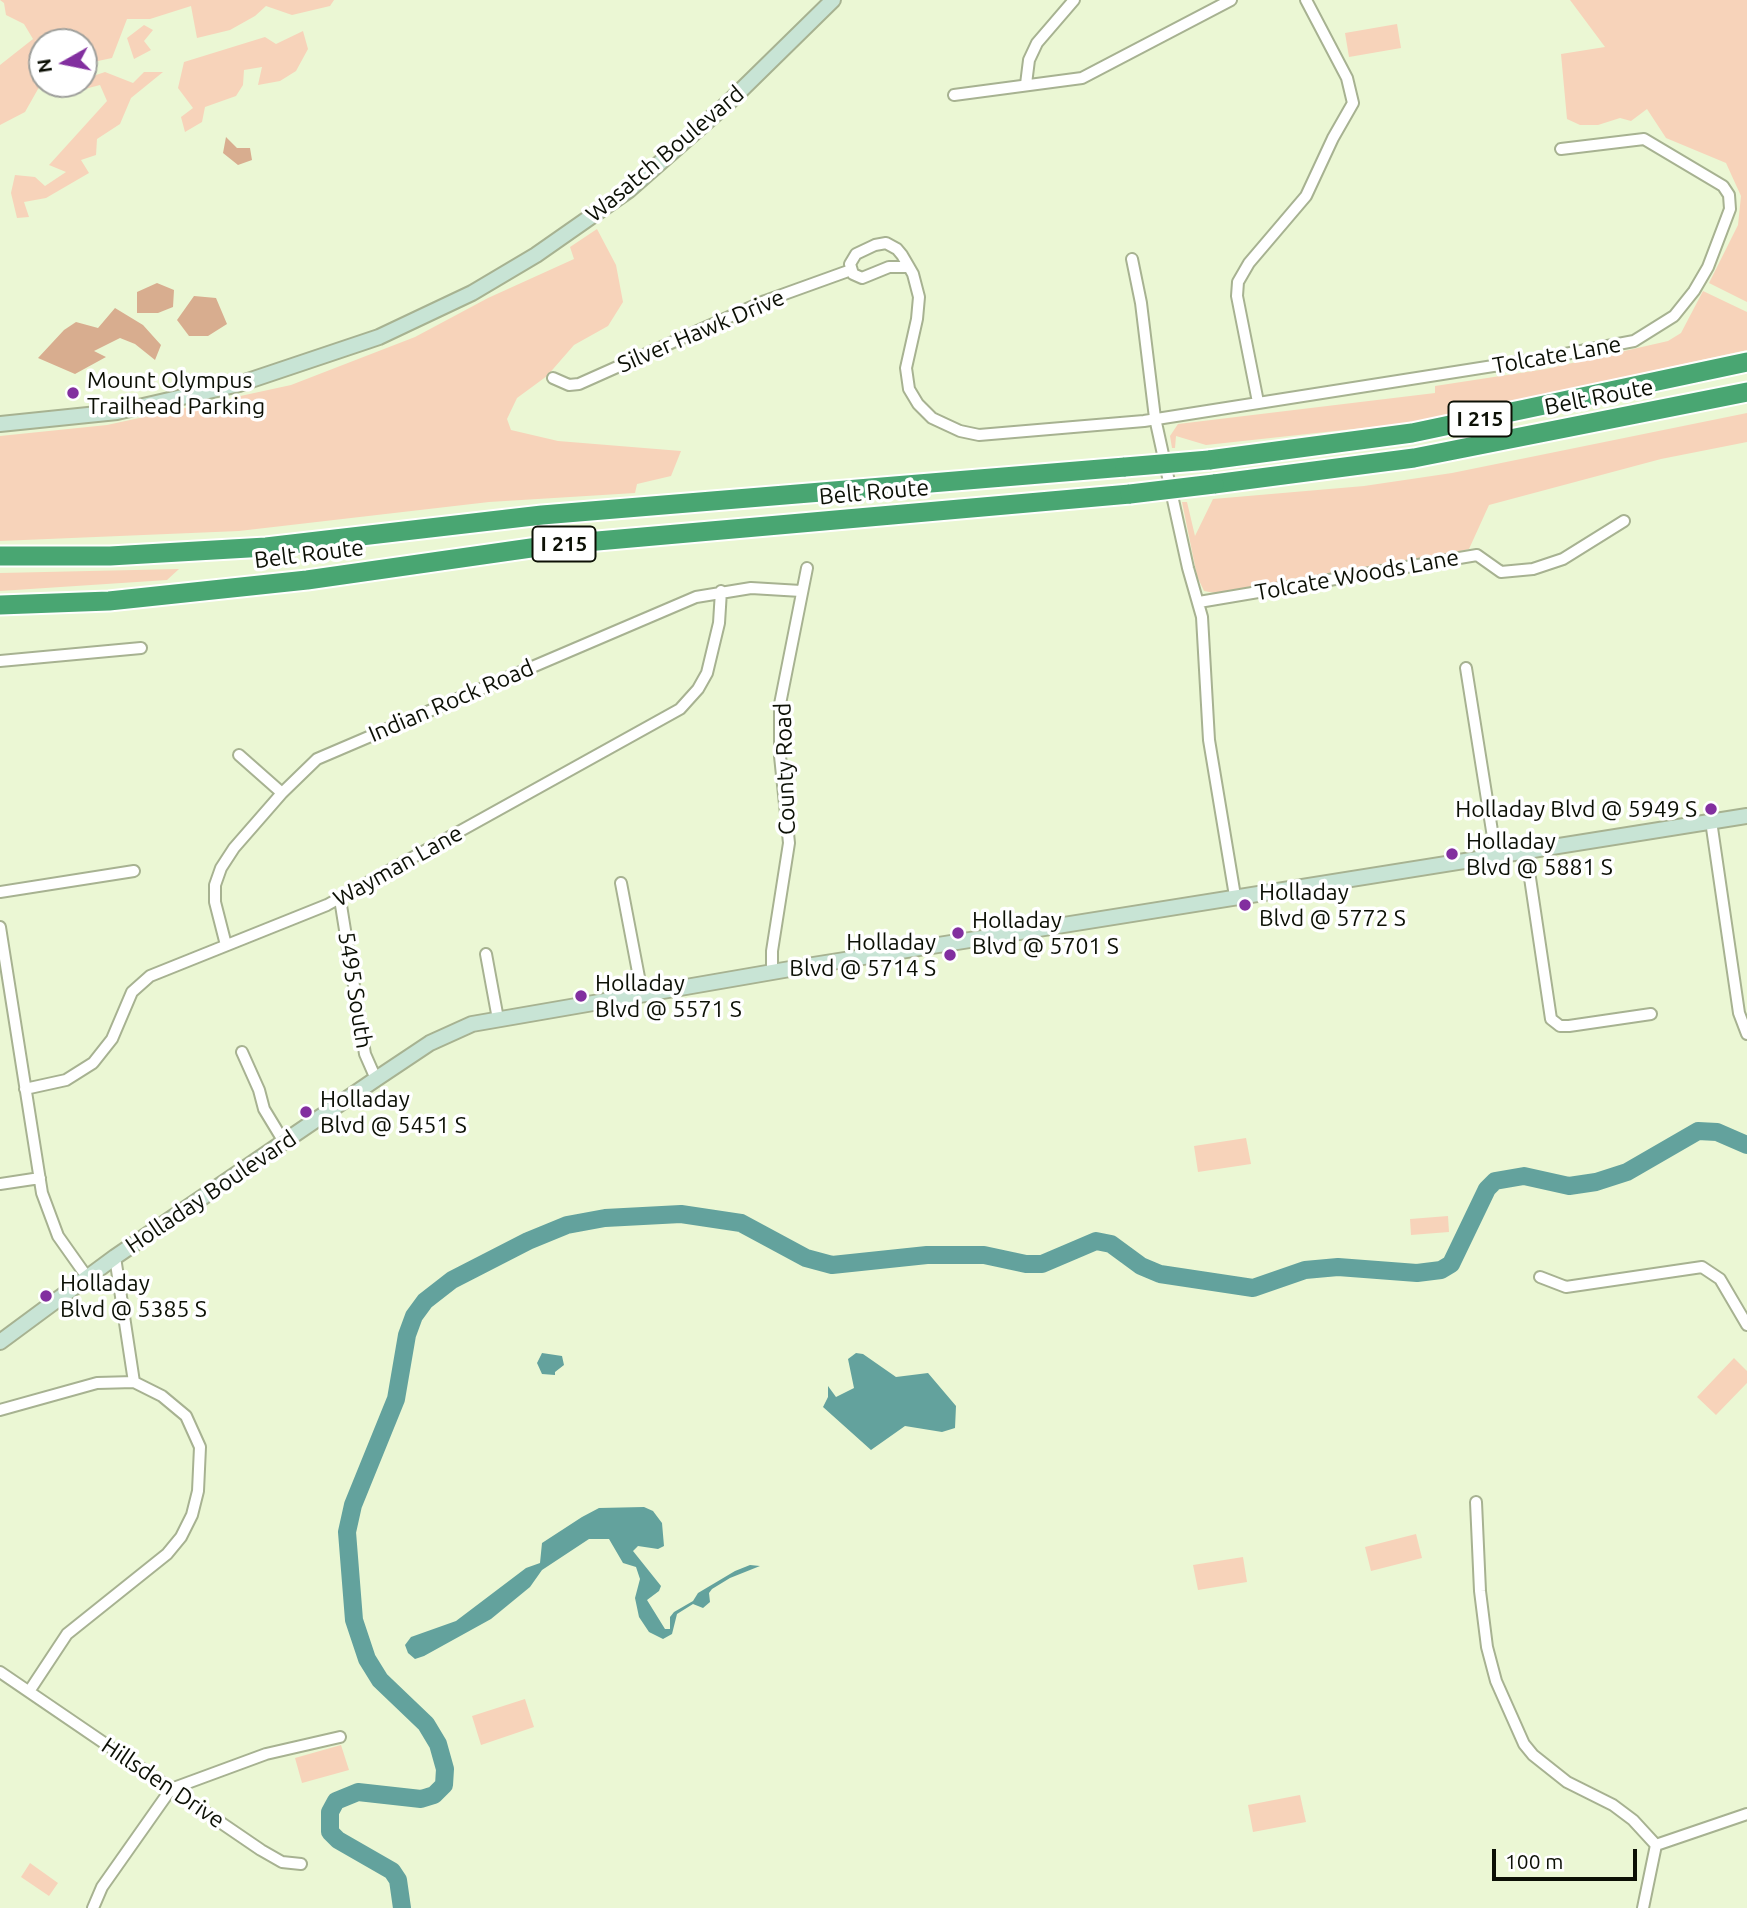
<!DOCTYPE html>
<style>
body{margin:0}
#map{position:relative;width:1747px;height:1908px;overflow:hidden;background:#ebf7d4;font-family:Ubuntu,sans-serif}
canvas{display:block}
.north{position:absolute;left:28px;top:28px;width:70px;height:70px;box-sizing:border-box;background:#fff;border:2px solid #9e9f9b;border-radius:50%;rotate:261deg;font-size:19px;font-weight:700;line-height:28px;text-align:center;color:#0c1005}
.north::after{content:'';display:block;margin:auto;width:24px;height:32px;background:#822f9f;clip-path:polygon(50% 0,100% 100%,50% 72%,0 100%)}
.scale{position:absolute;left:1492px;top:1849px;width:145px;height:32px;box-sizing:border-box;border:4px solid #0c1005;border-top:0;padding-left:9px;font-size:21px;line-height:24px;white-space:nowrap;color:#0c1005;-webkit-text-stroke:5px #fff;paint-order:stroke}
</style>
<div id="map">
<canvas width="1747" height="1908"></canvas>
<div class="north">N</div>
<div class="scale">100 m</div>
</div>
<script>
const ctx = document.querySelector('canvas').getContext('2d');
ctx.lineJoin = 'round';
function paint(path, color) { ctx.fillStyle = color; ctx.fill(path, 'evenodd'); }
const shape = rows => new Path2D(rows.map(r => 'M' + r).join(''));
function strokePath(path, color, width, dash) { ctx.strokeStyle = color; ctx.lineWidth = width; ctx.lineCap = dash ? 'butt' : 'round'; ctx.setLineDash(dash || []); ctx.stroke(path); }
function drawText(font, color, halo, rows, align = 'center') {
  ctx.font = font + ' Ubuntu,sans-serif'; ctx.lineWidth = 7; ctx.setLineDash([]); ctx.textBaseline = 'middle'; ctx.strokeStyle = halo; ctx.fillStyle = color; for (const [text, x, y, turn = 0] of rows) {
    ctx.save(); ctx.translate(x, y); ctx.rotate((+turn || 0) * Math.PI / 180); ctx.textAlign = isNaN(turn) ? turn : align; if (halo) ctx.strokeText(text, 0, 0); ctx.fillText(text, 0, 0); ctx.restore();
  }
}
paint(shape([
 [0,0,334,0,330,6,292,15,266,6,255,16,230,30,197,38,191,6,150,19,127,19,112,58,84,64,84,42,42,42,42,82,25,112,0,125,0,65,33,39,24,24,6,15,4,3],
 [1570,0,1747,0,1747,302,1709,283,1738,225,1741,196,1726,163,1666,138,1647,109,1631,121,1620,118,1598,125,1580,125,1567,119,1561,54,1605,47],
 [1397,24,1401,48,1349,57,1345,33],
 [144,25,153,30,144,41,151,50,134,59,127,38],
 [303,31,308,49,296,71,280,81,258,85,262,67,244,70,243,85,236,96,205,107,202,122,185,132,181,117,193,108,178,88,184,62,265,37,276,44],
 [105,72,133,83,144,72,163,72,131,98,120,124,97,139,96,155,81,160,89,173,46,198,24,202,29,217,17,218,11,193,15,175,35,177,45,186,66,172,49,165,107,101,100,85,81,90,90,77],
 [597,229,616,265,623,302,608,326,574,345,547,376,517,398,507,419,511,430,558,441,681,451,671,476,637,484,635,493,489,502,239,531,0,541,0,436,107,425,291,385,415,337,488,298,574,259,570,247],
 [1703,291,1747,312,1747,350,1418,422,1206,445,1176,436,1175,448,1172,448,1170,436,1178,424,1435,393,1435,386,1546,369,1668,341,1681,333],
 [1747,413,1747,442,1661,459,1489,505,1469,549,1417,561,1215,593,1204,591,1197,576,1182,502,1187,502,1195,536,1213,499,1364,486,1452,473],
 [179,569,167,580,0,591,0,573],
 [1246,1138,1251,1164,1198,1172,1194,1146],
 [1448,1216,1449,1232,1411,1235,1410,1219],
 [1734,1358,1747,1371,1747,1383,1716,1415,1697,1397],
 [1416,1534,1422,1558,1371,1571,1365,1547],
 [1243,1557,1247,1582,1198,1590,1193,1565],
 [525,1699,534,1727,481,1745,472,1716],
 [341,1745,349,1770,302,1783,295,1758],
 [1300,1795,1306,1822,1253,1832,1248,1805],
 [30,1863,58,1883,49,1896,21,1877]
]), '#f7d3ba');
paint(shape([
 [226,137,237,148,250,148,252,160,238,165,223,153],
 [157,283,174,290,173,307,158,313,137,313,137,292],
 [194,296,216,298,227,324,208,336,189,336,177,320],
 [115,308,143,325,161,345,155,360,135,344,120,338,94,351,106,357,75,374,38,358,64,330,76,322,98,328]
]), '#d8ad8f');
paint(shape([
 [542,1353,562,1356,564,1365,555,1372,555,1375,542,1374,537,1363],
 [856,1353,863,1354,896,1377,928,1373,956,1406,955,1428,942,1432,905,1426,871,1450,823,1407,828,1397,828,1386,836,1397,854,1388,848,1359],
 [644,1507,653,1511,662,1523,664,1546,658,1549,638,1546,633,1551,661,1586,659,1591,647,1600,665,1629,670,1629,670,1617,674,1612,693,1601,698,1593,735,1571,750,1565,760,1566,730,1578,712,1589,709,1593,710,1602,703,1608,693,1604,677,1614,672,1634,663,1639,649,1632,639,1617,635,1598,640,1579,636,1567,623,1563,609,1539,589,1539,542,1570,530,1587,491,1619,424,1656,415,1659,408,1653,405,1645,411,1637,456,1621,526,1568,540,1563,542,1543,582,1517,599,1508]
]), '#63a29d');
strokePath(shape([
 [402,1908,398,1880,392,1871,338,1840,330,1832,330,1812,336,1801,358,1792,421,1799,434,1795,444,1785,445,1769,438,1744,426,1724,380,1680,367,1659,354,1620,347,1532,353,1505,396,1399,407,1335,414,1316,425,1301,452,1280,528,1241,567,1225,605,1218,681,1214,741,1223,806,1258,832,1265,927,1255,984,1255,1026,1264,1042,1264,1096,1241,1111,1244,1141,1266,1160,1274,1253,1288,1305,1270,1338,1267,1417,1273,1441,1270,1451,1264,1487,1189,1495,1181,1524,1176,1569,1186,1596,1182,1627,1172,1698,1131,1717,1132,1747,1145]
]), '#63a29d', 18);
const street = shape([
 [1026,84,1029,60,1037,43,1074,0],
 [954,95,1082,78,1231,0],
 [1132,259,1141,303,1155,418,1188,568,1202,617,1209,740,1235,896],
 [909,267,889,267,862,278,853,274,850,264,856,254,875,245,886,243,897,249,902,255,909,267,913,274,919,297,917,319,906,368,909,389,918,404,932,418,960,431,979,435,1144,421,1544,358,1634,341,1674,316,1694,291,1708,267,1730,209,1729,195,1723,186,1644,139,1561,149],
 [553,378,569,385,579,384,765,301,851,270],
 [1258,402,1237,296,1238,282,1249,263,1306,196,1333,138,1353,103,1347,78,1306,0],
 [1199,602,1477,555,1501,572,1533,569,1563,559,1624,521],
 [0,661,141,648],
 [1466,668,1496,856],
 [239,755,282,793],
 [1711,821,1739,1013,1747,1034],
 [1526,851,1551,1019,1560,1026,1569,1026,1651,1014],
 [621,883,642,993],
 [0,892,134,871],
 [340,899,365,1054,376,1079],
 [0,927,42,1193,58,1236,87,1277],
 [226,945,215,902,215,885,221,868,234,848,282,793,317,759,696,597,751,588,801,591],
 [486,954,498,1019],
 [772,971,772,951,789,843,780,756,780,704,807,568],
 [242,1052,259,1090,264,1109,284,1142],
 [25,1089,66,1080,93,1063,112,1039,132,992,150,976,327,905,680,709,698,689,707,673,719,623,721,591],
 [0,1184,40,1178],
 [1540,1277,1566,1287,1702,1267,1720,1279,1747,1325],
 [0,1410,97,1383,134,1382],
 [1476,1502,1480,1591,1487,1647,1496,1681,1524,1744,1533,1755,1567,1782,1613,1805,1633,1820,1656,1845],
 [0,1672,261,1850,282,1862,301,1864],
 [30,1690,67,1634,167,1554,181,1537,192,1515,198,1491,200,1447,186,1416,162,1396,134,1382,115,1257],
 [1656,1845,1747,1814],
 [93,1908,102,1887,171,1789,266,1754,340,1737],
 [1643,1908,1656,1845]
]);
const secondary = shape([
 [0,424,117,412,239,384,379,337,472,293,536,255,629,190,728,103,833,0],
 [0,1342,115,1257,376,1079,430,1043,472,1024,813,965,1747,816]
]);
const highway = shape([
 [1209,460,1412,433,1747,362],
 [1214,484,1414,458,1747,392],
 [0,556,110,556,266,547,542,515,1125,467],
 [0,605,109,601,307,580,552,545,1130,494]
]);
strokePath(street, '#a7b291', 14);
strokePath(secondary, '#a7b291', 18);
strokePath(highway, '#fff', 23);
strokePath(street, '#fff', 10);
strokePath(secondary, '#c8e4d5', 14);
strokePath(highway, '#49a672', 19);
const highwayBridge = shape([
 [1125,467,1209,460],
 [1130,494,1214,484]
]);
strokePath(highwayBridge, '#fff', 23, []);
strokePath(highwayBridge, '#49a672', 19);
for (const [x, y, r, color] of [
 [73,393,7,"#822f9f"],
 [1711,809,7,"#822f9f"],
 [1452,854,7,"#822f9f"],
 [1245,905,7,"#822f9f"],
 [958,933,7,"#822f9f"],
 [950,955,7,"#822f9f"],
 [581,996,7,"#822f9f"],
 [306,1112,7,"#822f9f"],
 [46,1296,7,"#822f9f"]
]) { const dot = new Path2D(); dot.arc(x, y, r, 0, 2 * Math.PI); ctx.fillStyle = color; ctx.fill(dot); strokePath(dot, '#fff', 2.5); }
for (const [x, y, w] of [
 [1480,419,63],
 [564,544,63]
]) { const box = new Path2D(); box.roundRect(x - w / 2, y - 17.5, w, 35, 5); ctx.fillStyle = '#fff'; ctx.fill(box); strokePath(box, '#0c1005', 2); }
drawText('bold 21px', '#0c1005', null, [
 ["I 215",1480,419],
 ["I 215",564,544]
]);
drawText('23px', '#0c1005', '#fff', [
 ["Wasatch Boulevard",665,154,-40],
 ["Silver Hawk Drive",701,331,-23],
 ["Tolcate Lane",1557,355,-10],
 ["Belt Route",1599,397,-11],
 ["Belt Route",874,492,-5],
 ["Belt Route",309,554,-7],
 ["Tolcate Woods Lane",1357,575,-10],
 ["Indian Rock Road",451,701,-23],
 ["County Road",785,769,-92],
 ["Wayman Lane",398,866,-29],
 ["5495 South",355,990,81],
 ["Holladay Boulevard",211,1192,-34],
 ["Hillsden Drive",163,1783,34]
]);
drawText('23px', '#0c1005', '#fff', [
 ["Mount Olympus",87,380],
 ["Trailhead Parking",87,406],
 ["Holladay Blvd @ 5949 S",1697,809,"right"],
 ["Holladay",1466,841],
 ["Blvd @ 5881 S",1466,867],
 ["Holladay",1259,892],
 ["Blvd @ 5772 S",1259,918],
 ["Holladay",972,920],
 ["Blvd @ 5701 S",972,946],
 ["Holladay",936,942,"right"],
 ["Blvd @ 5714 S",936,968,"right"],
 ["Holladay",595,983],
 ["Blvd @ 5571 S",595,1009],
 ["Holladay",320,1099],
 ["Blvd @ 5451 S",320,1125],
 ["Holladay",60,1283],
 ["Blvd @ 5385 S",60,1309]
], 'left');
</script>
